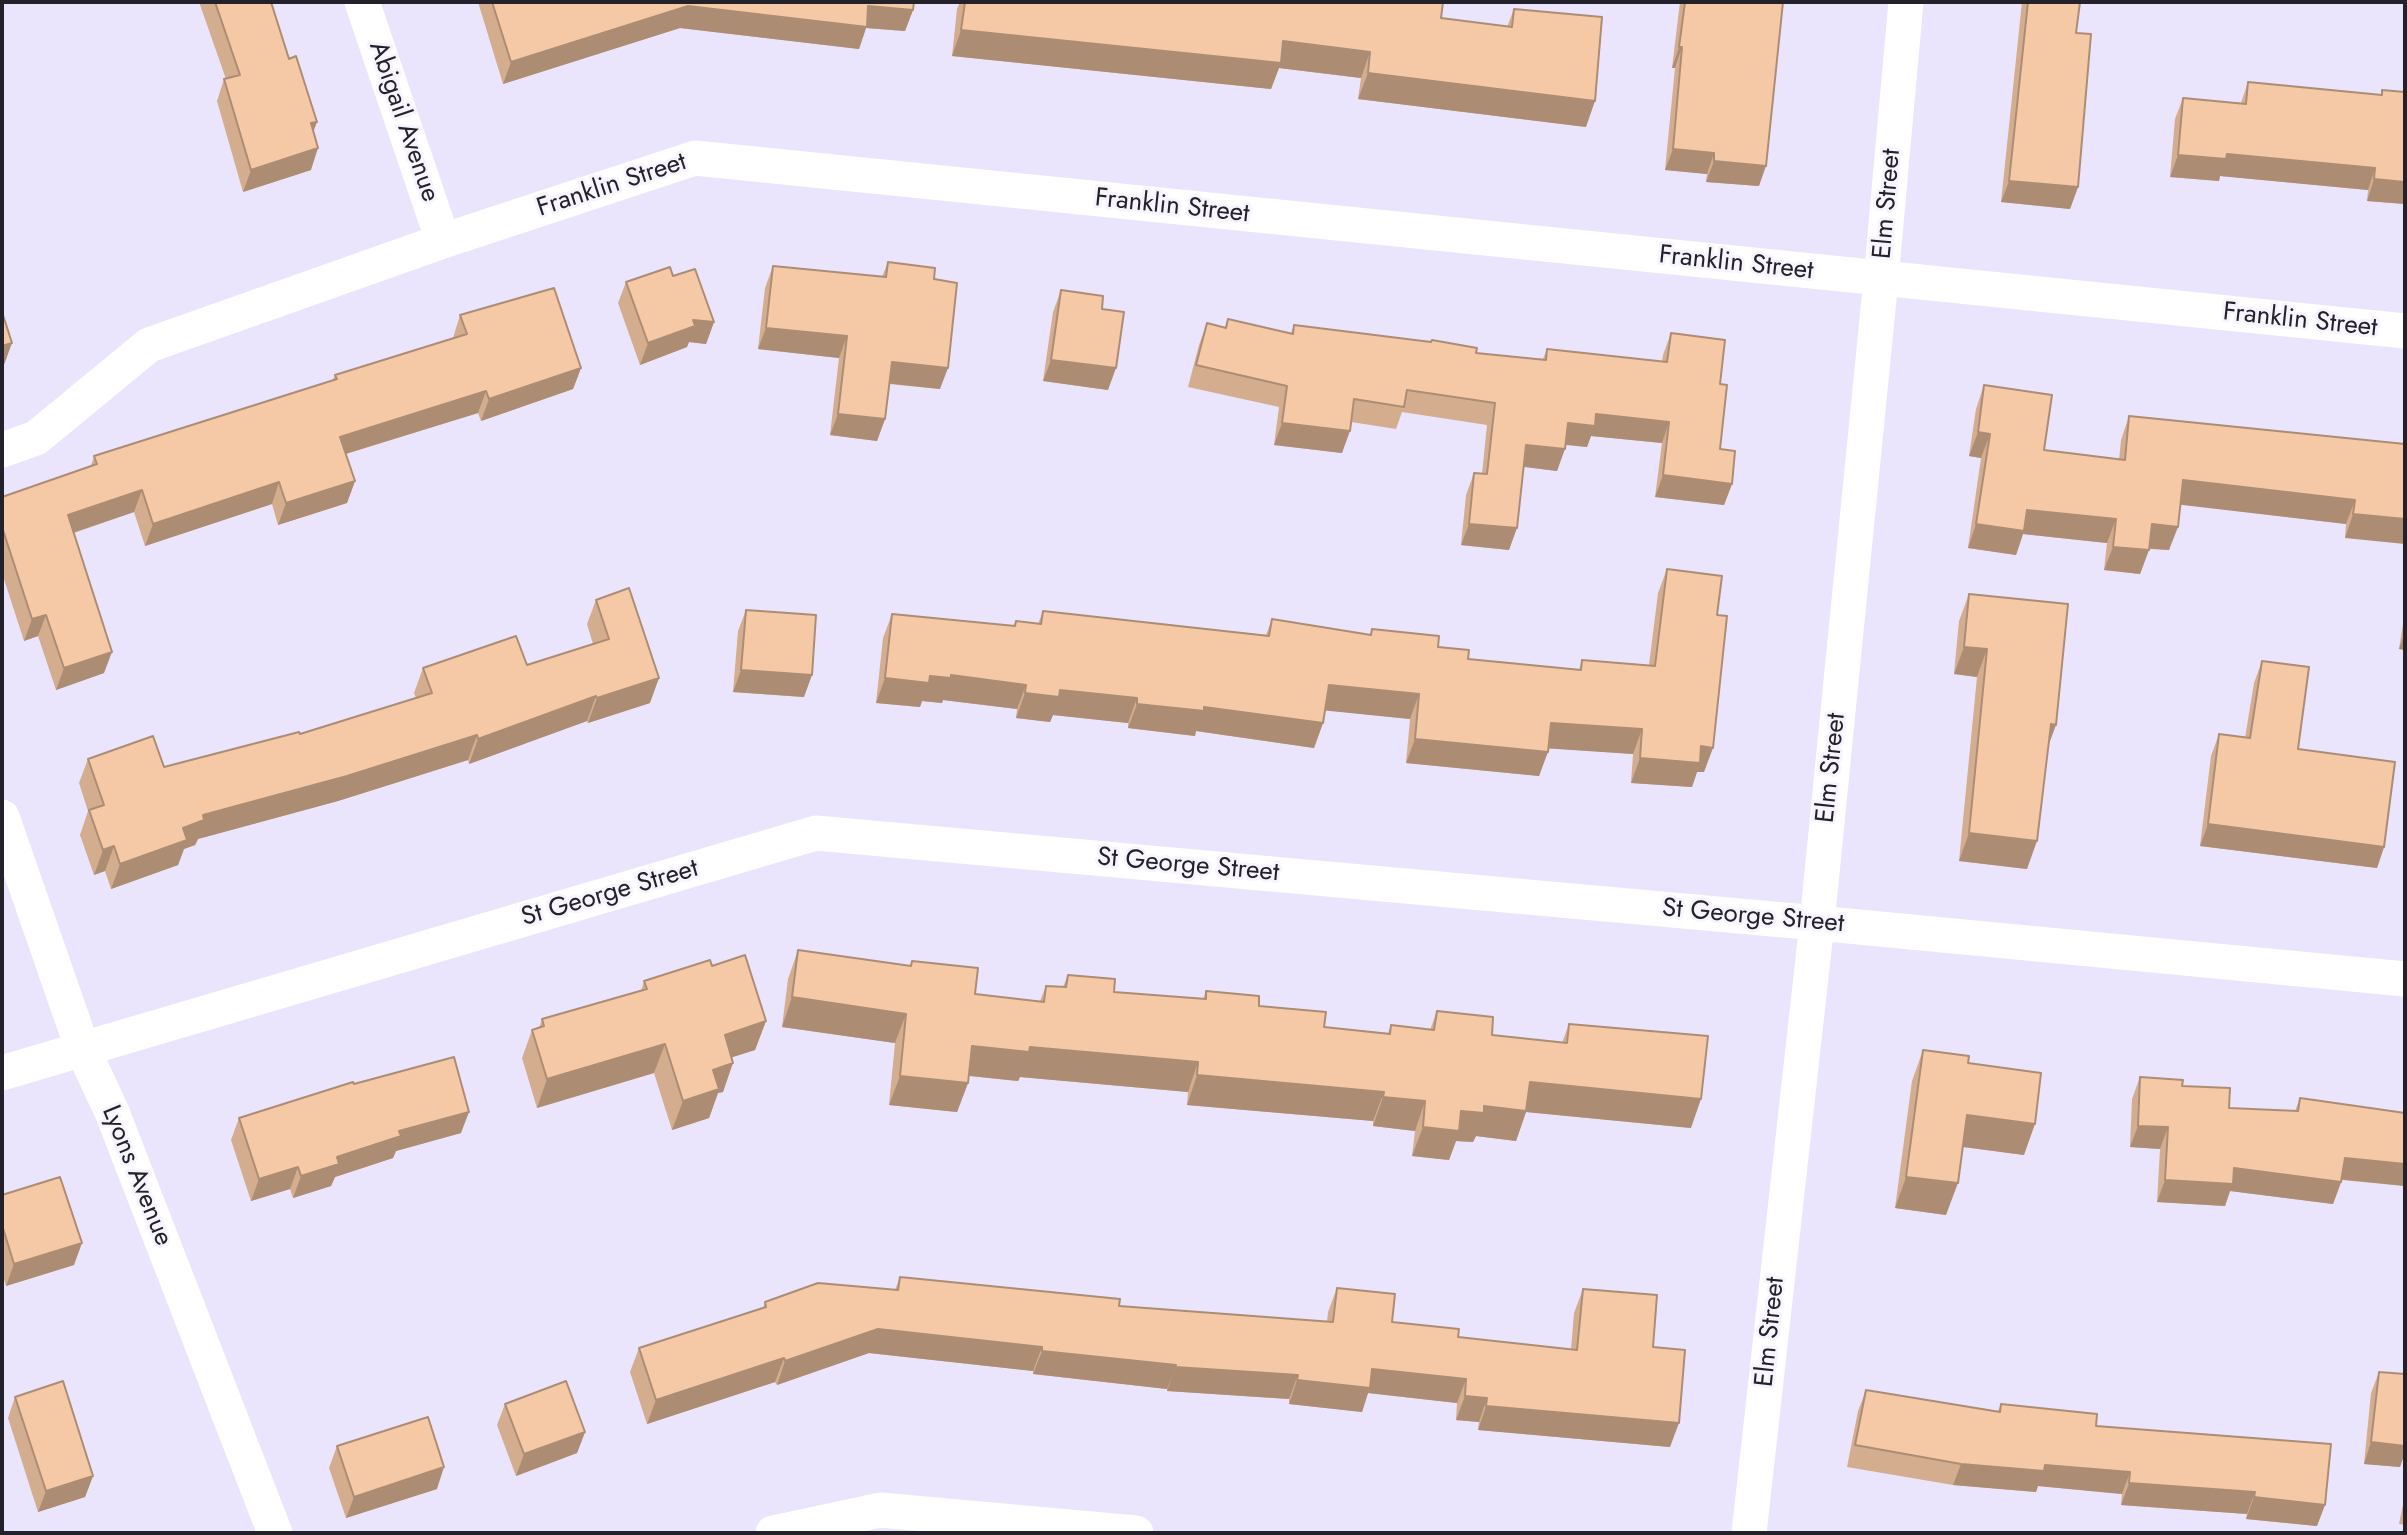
<!DOCTYPE html>
<style>
body{margin:0}
#map{position:relative;width:2407px;height:1535px;overflow:hidden;background:#ebe4fd;font-family:Jost,sans-serif}
canvas{display:block}
.frame{position:absolute;inset:0;border:4px solid #23212a;pointer-events:none}
</style>
<div id="map">
<canvas width="2407" height="1535"></canvas>
<div class="frame"></div>
</div>
<script>
const ctx = document.querySelector('canvas').getContext('2d');
ctx.lineJoin = 'round';
const shape = rows => new Path2D(rows.map(r => 'M' + r).join(''));
function strokePath(path, color, width, dash) { ctx.strokeStyle = color; ctx.lineWidth = width; ctx.lineCap = dash ? 'butt' : 'round'; ctx.setLineDash(dash || []); ctx.stroke(path); }
function paint(path, color) { ctx.fillStyle = color; ctx.fill(path, 'evenodd'); }
function drawText(font, color, halo, rows, align = 'center') {
  ctx.font = font + ' Jost,sans-serif'; ctx.lineWidth = 6; ctx.setLineDash([]); ctx.textBaseline = 'middle'; ctx.strokeStyle = halo; ctx.fillStyle = color; for (const [text, x, y, turn = 0] of rows) {
    ctx.save(); ctx.translate(x, y); ctx.rotate((+turn || 0) * Math.PI / 180); ctx.textAlign = isNaN(turn) ? turn : align; if (halo) ctx.strokeText(text, 0, 0); ctx.fillText(text, 0, 0); ctx.restore();
  }
}
strokePath(shape([
 [362,2,443,241],
 [2,450,36,438,149,345,443,241,695,158,2405,331],
 [2,817,83,1050,112,1112,275,1533],
 [2,1073,816,833,1817,923,2405,979],
 [773,1533,880,1510,1136,1533],
 [1749,1533,1817,923,1881,279,1906,2]
]), '#fff', 35);
paint(shape([
 [199,2,271,2,313,131,311,170,243,192,217,101,224,79,226,79],
 [478,2,914,2,913,10,905,31,866,28,859,49,680,28,503,84],
 [960,2,1443,2,1441,18,1507,27,1514,9,1586,127,1358,99,1361,78,1279,68,1271,89,952,56,957,9],
 [1680,2,1783,2,1759,186,1706,182,1707,174,1665,170,1675,68,1672,68],
 [2022,2,2080,2,2076,33,2078,187,2070,209,2001,202],
 [2248,82,2381,95,2382,90,2405,92,2405,204,2367,201,2368,190,2220,176,2219,181,2170,177,2175,119,2183,98,2241,103],
 [888,262,934,279,940,389,889,384,885,419,877,441,830,435,839,358,758,349,765,288,773,266,882,277],
 [673,276,714,322,706,344,689,342,687,347,640,365,618,303,626,282],
 [1061,290,1102,309,1108,390,1043,381,1053,312],
 [460,315,581,368,573,389,481,421,478,413,346,454,355,481,347,503,278,525,272,504,145,546,134,512,74,533,104,673,56,690,38,636,24,641,2,573,2,497,91,466,94,456,333,380,335,375,453,338],
 [1228,319,1291,333,1294,325,1476,353,1543,359,1547,349,1662,362,1663,355,1671,333,1720,384,1720,449,1732,484,1724,505,1655,497,1662,443,1591,436,1587,447,1565,445,1557,471,1524,467,1509,550,1461,545,1466,495,1474,473,1482,474,1487,425,1402,412,1396,429,1351,422,1342,453,1274,445,1279,407,1188,387,1199,345,1207,323,1225,327],
 [1984,385,2044,450,2119,460,2121,440,2129,416,2405,444,2345,538,2346,524,2180,504,2169,550,2149,549,2140,574,2104,570,2107,543,2023,534,2016,555,1968,548,1981,458,1969,456,1976,409],
 [1667,569,1717,615,1704,772,1697,772,1692,787,1631,783,1633,754,1548,748,1539,776,1406,763,1410,719,1325,710,1323,723,1314,748,1196,731,1195,736,1128,728,1128,723,1053,715,1050,722,1016,718,1017,709,943,700,942,703,922,701,920,707,876,703,883,638,892,614,1014,626,1016,621,1038,624,1043,611,1266,635,1272,619,1370,635,1372,629,1438,647,1468,659,1579,670,1582,660,1649,665,1658,593],
 [1969,594,2048,747,2027,869,1959,861,1977,677,1954,674,1959,621],
 [596,600,650,703,588,723,587,721,469,764,468,760,338,801,198,839,195,845,184,849,178,865,111,889,105,871,94,875,80,835,88,811,79,783,88,759,164,767,300,734,416,698,414,693,423,668,527,665,593,644,587,624],
 [746,610,804,697,733,692,738,631],
 [2405,611,2405,650,2399,649],
 [2262,661,2298,749,2384,847,2377,868,2200,846,2211,756,2219,734,2245,738,2254,683],
 [798,950,910,966,912,961,975,994,1040,1001,1046,986,1063,987,1068,975,1114,992,1203,999,1206,991,1259,1006,1324,1027,1388,1033,1391,1025,1430,1030,1437,1011,1492,1035,1562,1043,1569,1024,1691,1128,1526,1112,1516,1141,1476,1136,1473,1142,1456,1141,1449,1160,1412,1156,1415,1131,1373,1126,1373,1121,1187,1105,1188,1092,1020,1077,1018,1081,969,1076,968,1083,957,1112,889,1105,895,1043,782,1027,788,979],
 [712,966,766,1021,755,1050,732,1057,723,1092,718,1093,709,1118,672,1130,654,1073,537,1108,522,1058,532,1030,539,1028,542,1019,641,991,644,981],
 [1923,1050,1968,1063,2024,1155,1963,1147,1946,1215,1895,1208,1912,1081],
 [2140,1077,2182,1086,2229,1108,2295,1111,2300,1098,2405,1186,2342,1180,2333,1204,2230,1191,2225,1206,2157,1202,2160,1149,2130,1147,2132,1099],
 [354,1084,461,1133,396,1151,393,1158,335,1177,331,1186,293,1198,290,1189,251,1201,231,1140,239,1118],
 [2,1195,74,1265,6,1286,2,1272],
 [900,1277,1119,1306,1327,1322,1328,1312,1337,1288,1392,1322,1458,1337,1571,1349,1574,1313,1583,1289,1653,1347,1670,1447,1478,1430,1479,1422,1456,1420,1457,1403,1368,1393,1362,1412,1289,1404,1289,1399,1167,1391,1167,1389,1033,1374,1033,1371,869,1353,777,1385,775,1382,647,1424,630,1372,639,1348,763,1308,765,1302,895,1290],
 [2379,1372,2405,1374,2405,1452,2400,1467,2364,1464,2371,1393],
 [1866,1390,1998,1411,2001,1404,2096,1426,2331,1444,2317,1526,2246,1519,2247,1514,2121,1505,2122,1494,2038,1486,2036,1492,1953,1485,1847,1467,1858,1411],
 [15,1397,93,1476,85,1497,38,1512,8,1418],
 [505,1404,585,1432,577,1453,516,1476,497,1425],
 [337,1446,437,1489,346,1518,329,1468],
 [2405,1494,2405,1525,2399,1524]
]), '#d4ad8f');
paint(shape([
 [688,6,868,6,913,10,905,31,866,28,859,49,680,28,503,84,511,62],
 [961,30,1283,41,1370,52,1361,78,1279,68,1271,89,952,56],
 [1679,47,1682,47,1675,68,1672,68],
 [1368,73,1595,101,1586,127,1358,99],
 [317,122,309,143,311,123],
 [318,148,311,170,243,192,251,170],
 [1673,149,1714,153,1707,174,1665,170],
 [2227,154,2375,168,2368,190,2220,176,2219,181,2170,177,2178,155],
 [1714,161,1766,166,1759,186,1706,182],
 [2374,179,2405,182,2405,204,2367,201],
 [2009,181,2078,187,2070,209,2001,202],
 [693,320,714,322,706,344,689,342,687,347,640,365,648,343],
 [766,328,847,336,839,358,758,349],
 [12,343,4,365,2,365,2,346],
 [1051,360,1116,368,1108,390,1043,381],
 [892,362,948,368,940,389,884,383],
 [581,368,573,389,481,421,489,399],
 [486,391,478,413,332,458,340,437],
 [838,414,885,419,877,441,830,435],
 [1596,414,1669,422,1662,443,1591,436,1587,447,1560,444,1568,423],
 [1282,423,1350,431,1342,453,1274,445],
 [1978,432,1990,434,1981,458,1969,456],
 [1526,445,1565,449,1557,471,1518,466],
 [1663,475,1732,484,1724,505,1655,497],
 [2183,480,2355,500,2346,524,2174,504],
 [355,481,347,503,278,525,286,503],
 [279,482,272,504,145,546,153,524],
 [142,490,134,512,60,537,68,515],
 [2027,510,2116,519,2107,543,2023,534,2016,555,1968,548,1976,524],
 [2353,514,2405,519,2405,544,2345,538],
 [1469,524,1517,528,1509,550,1461,545],
 [2152,524,2178,527,2169,550,2143,548],
 [2113,547,2149,550,2140,574,2104,570],
 [46,615,38,636,24,641,32,619],
 [2405,632,2405,650,2399,649],
 [1964,647,1987,649,1977,677,1954,674],
 [112,652,104,673,56,690,64,668],
 [741,670,812,675,804,697,733,692],
 [951,675,1026,685,1017,709,943,700,942,703,922,701,920,707,876,703,885,678],
 [659,678,650,703,588,723,597,698],
 [1329,685,1419,694,1410,719,1320,710],
 [1060,690,1137,698,1128,723,1053,715,1050,722,1016,718,1025,693],
 [596,696,587,721,469,764,478,739],
 [1137,704,1204,707,1323,723,1314,748,1196,731,1195,736,1128,728],
 [1551,723,1642,729,1633,754,1542,748],
 [2051,724,2056,725,2046,752],
 [477,735,468,760,338,801,198,839,195,845,184,849,178,865,111,889,120,864,183,828,203,815],
 [1415,739,1548,752,1539,776,1406,763],
 [1701,746,1713,748,1704,772,1697,772,1692,787,1631,783,1640,758],
 [2208,824,2384,847,2377,868,2200,846],
 [1969,833,2037,841,2027,869,1959,861],
 [114,846,105,871,94,875,103,850],
 [792,997,906,1014,895,1043,782,1027],
 [766,1021,755,1050,714,1063,725,1035],
 [665,1044,654,1073,537,1108,547,1079],
 [972,1046,1030,1047,1198,1062,1188,1092,1020,1077,1018,1081,961,1075],
 [733,1063,723,1092,718,1093,709,1118,672,1130,683,1101,713,1070],
 [1197,1075,1384,1092,1373,1121,1187,1105],
 [900,1076,968,1083,957,1112,889,1105],
 [1530,1082,1701,1099,1691,1128,1526,1112,1516,1141,1476,1136,1473,1142,1456,1141,1449,1160,1412,1156,1423,1127,1461,1111,1484,1106],
 [1383,1097,1425,1101,1415,1131,1373,1126],
 [469,1112,461,1133,396,1151,393,1158,335,1177,331,1186,293,1198,301,1176,337,1157,399,1131],
 [1967,1115,2035,1124,2024,1155,1956,1146],
 [2138,1126,2168,1127,2160,1149,2130,1147],
 [2345,1158,2405,1164,2405,1186,2337,1179],
 [298,1167,290,1189,251,1201,259,1179],
 [2234,1168,2341,1182,2333,1204,2230,1191,2225,1206,2157,1202,2165,1180],
 [1906,1177,1958,1183,1946,1215,1895,1208],
 [82,1243,74,1265,6,1286,14,1264],
 [878,1329,1042,1347,1033,1371,869,1353,777,1385,785,1361],
 [1042,1351,1176,1365,1167,1389,1033,1374],
 [784,1358,775,1382,647,1424,656,1400],
 [1175,1367,1298,1375,1289,1399,1167,1391],
 [1372,1369,1466,1379,1457,1403,1368,1393,1362,1412,1289,1404,1297,1380],
 [1465,1396,1487,1398,1479,1422,1456,1420],
 [1486,1406,1679,1423,1670,1447,1478,1430],
 [585,1432,577,1453,516,1476,524,1454],
 [2371,1442,2405,1446,2405,1452,2400,1467,2364,1464],
 [1961,1464,2045,1465,2130,1472,2122,1494,2038,1486,2036,1492,1953,1485],
 [444,1467,437,1489,346,1518,354,1497],
 [93,1476,85,1497,38,1512,46,1491],
 [2129,1483,2255,1492,2247,1514,2121,1505],
 [2254,1497,2325,1505,2317,1526,2246,1519]
]), '#ac8d74');
const building = shape([
 [215,2,271,2,289,59,296,56,317,122,311,123,318,148,251,170,224,79,240,75,215,2],
 [492,2,914,2,913,10,868,6,867,27,688,6,511,62,492,2],
 [965,2,1443,2,1441,18,1512,27,1514,9,1602,17,1595,101,1368,73,1370,52,1283,41,1281,63,961,30,965,2],
 [1685,2,1783,2,1766,166,1714,161,1714,153,1673,149,1682,47,1679,47,1685,2],
 [2028,2,2080,2,2076,33,2091,34,2078,187,2009,181,2028,2],
 [2248,82,2382,95,2382,90,2405,92,2405,182,2374,179,2375,168,2227,154,2226,159,2178,155,2183,98,2246,104,2248,82],
 [888,262,935,268,934,279,957,283,948,368,892,362,885,419,838,414,847,336,766,328,773,266,886,277,888,262],
 [670,267,673,276,695,269,714,322,693,320,695,326,648,343,626,282,670,267],
 [554,288,581,368,489,399,486,391,340,437,355,481,286,503,279,482,153,524,142,490,68,515,112,652,64,668,46,615,32,619,2,527,2,497,97,464,94,456,337,379,335,375,467,334,460,315,554,288],
 [1061,290,1103,296,1102,309,1124,312,1116,368,1051,360,1061,290],
 [2,312,12,343,2,346,2,312],
 [1228,319,1293,334,1294,325,1431,342,1432,340,1477,348,1476,353,1546,360,1547,349,1667,362,1671,333,1725,340,1720,384,1727,385,1720,449,1735,451,1732,484,1663,475,1669,422,1596,414,1595,426,1568,423,1565,449,1526,445,1517,528,1469,524,1474,473,1487,474,1495,403,1407,390,1404,407,1354,399,1350,431,1282,423,1287,386,1196,365,1207,323,1226,328,1228,319],
 [1984,385,2052,395,2044,450,2125,460,2129,416,2405,444,2405,519,2353,514,2355,500,2183,480,2178,527,2152,524,2149,550,2113,547,2116,519,2027,510,2024,531,1976,524,1990,434,1978,432,1984,385],
 [1667,569,1722,576,1717,615,1727,616,1713,748,1701,746,1700,763,1640,758,1642,729,1551,723,1548,752,1415,739,1419,694,1329,685,1323,723,1204,707,1204,711,1137,704,1137,698,1060,690,1059,697,1025,693,1026,685,951,675,951,678,930,676,929,683,885,678,892,614,1015,626,1016,621,1041,624,1043,611,1269,636,1272,619,1371,635,1372,629,1439,636,1438,647,1469,650,1468,659,1581,670,1582,660,1655,666,1667,569],
 [629,588,659,678,597,698,596,696,478,739,477,735,347,776,203,815,204,820,183,828,187,840,120,864,114,846,103,850,89,810,104,805,88,759,153,736,164,767,299,732,300,734,432,693,423,668,516,636,527,665,609,639,596,600,629,588],
 [1969,594,2068,604,2056,725,2051,724,2037,841,1969,833,1987,649,1964,647,1969,594],
 [746,610,816,615,812,675,741,670,746,610],
 [2262,661,2309,667,2298,749,2395,762,2384,847,2208,824,2219,734,2250,738,2262,661],
 [798,950,911,966,912,961,978,968,975,994,1044,1002,1046,986,1066,987,1068,975,1115,979,1114,992,1206,999,1206,991,1259,996,1259,1006,1326,1012,1324,1027,1390,1034,1391,1025,1434,1030,1437,1011,1493,1017,1492,1035,1567,1043,1569,1024,1708,1036,1701,1099,1530,1082,1526,1111,1484,1106,1484,1113,1461,1111,1459,1131,1423,1127,1425,1101,1383,1097,1384,1092,1197,1075,1198,1062,1030,1047,1029,1052,972,1046,968,1083,900,1076,906,1014,792,997,798,950],
 [745,955,766,1021,725,1035,733,1063,713,1070,719,1089,683,1101,665,1044,547,1079,532,1030,544,1026,542,1019,647,989,644,981,710,960,712,966,745,955],
 [1923,1050,1969,1056,1968,1063,2041,1073,2035,1124,1967,1115,1958,1183,1906,1177,1923,1050],
 [454,1057,469,1112,399,1131,401,1136,337,1157,339,1164,301,1176,298,1167,259,1179,239,1118,353,1082,354,1084,454,1057],
 [2140,1077,2183,1080,2182,1086,2230,1088,2229,1108,2298,1111,2300,1098,2405,1113,2405,1164,2345,1158,2341,1182,2234,1168,2233,1184,2165,1180,2168,1127,2138,1126,2140,1077],
 [60,1177,82,1243,14,1264,2,1225,2,1195,60,1177],
 [900,1277,1120,1299,1119,1306,1333,1322,1337,1288,1395,1294,1392,1322,1459,1329,1458,1337,1577,1350,1583,1289,1657,1295,1653,1347,1685,1350,1679,1423,1486,1406,1487,1398,1465,1396,1466,1379,1372,1369,1370,1388,1297,1380,1298,1375,1175,1367,1176,1365,1042,1351,1042,1347,878,1329,785,1361,784,1358,656,1400,639,1348,766,1307,765,1302,818,1283,898,1290,900,1277],
 [2379,1372,2405,1374,2405,1446,2371,1442,2379,1372],
 [63,1381,93,1476,46,1491,15,1397,63,1381],
 [566,1381,585,1432,524,1454,505,1404,566,1381],
 [1866,1390,2000,1412,2001,1404,2097,1414,2096,1426,2331,1444,2325,1505,2254,1497,2255,1492,2129,1483,2130,1472,2045,1465,2044,1471,1961,1464,1855,1445,1866,1390],
 [428,1417,444,1467,354,1497,337,1446,428,1417]
]);
paint(building, '#f6c9a6');
strokePath(building, '#ac8d74', 2);
drawText('26px', '#23212a', '#f7f4fe', [
 ["Abigail Avenue",403,122,71],
 ["Franklin Street",612,186,-18],
 ["Elm Street",1888,204,-85],
 ["Franklin Street",1172,207,6],
 ["Franklin Street",1736,264,6],
 ["Franklin Street",2300,321,6],
 ["Elm Street",1832,768,-84],
 ["St George Street",1188,866,5],
 ["St George Street",610,894,-16],
 ["St George Street",1753,917,5],
 ["Lyons Avenue",136,1176,68],
 ["Elm Street",1771,1332,-84]
]);
</script>
